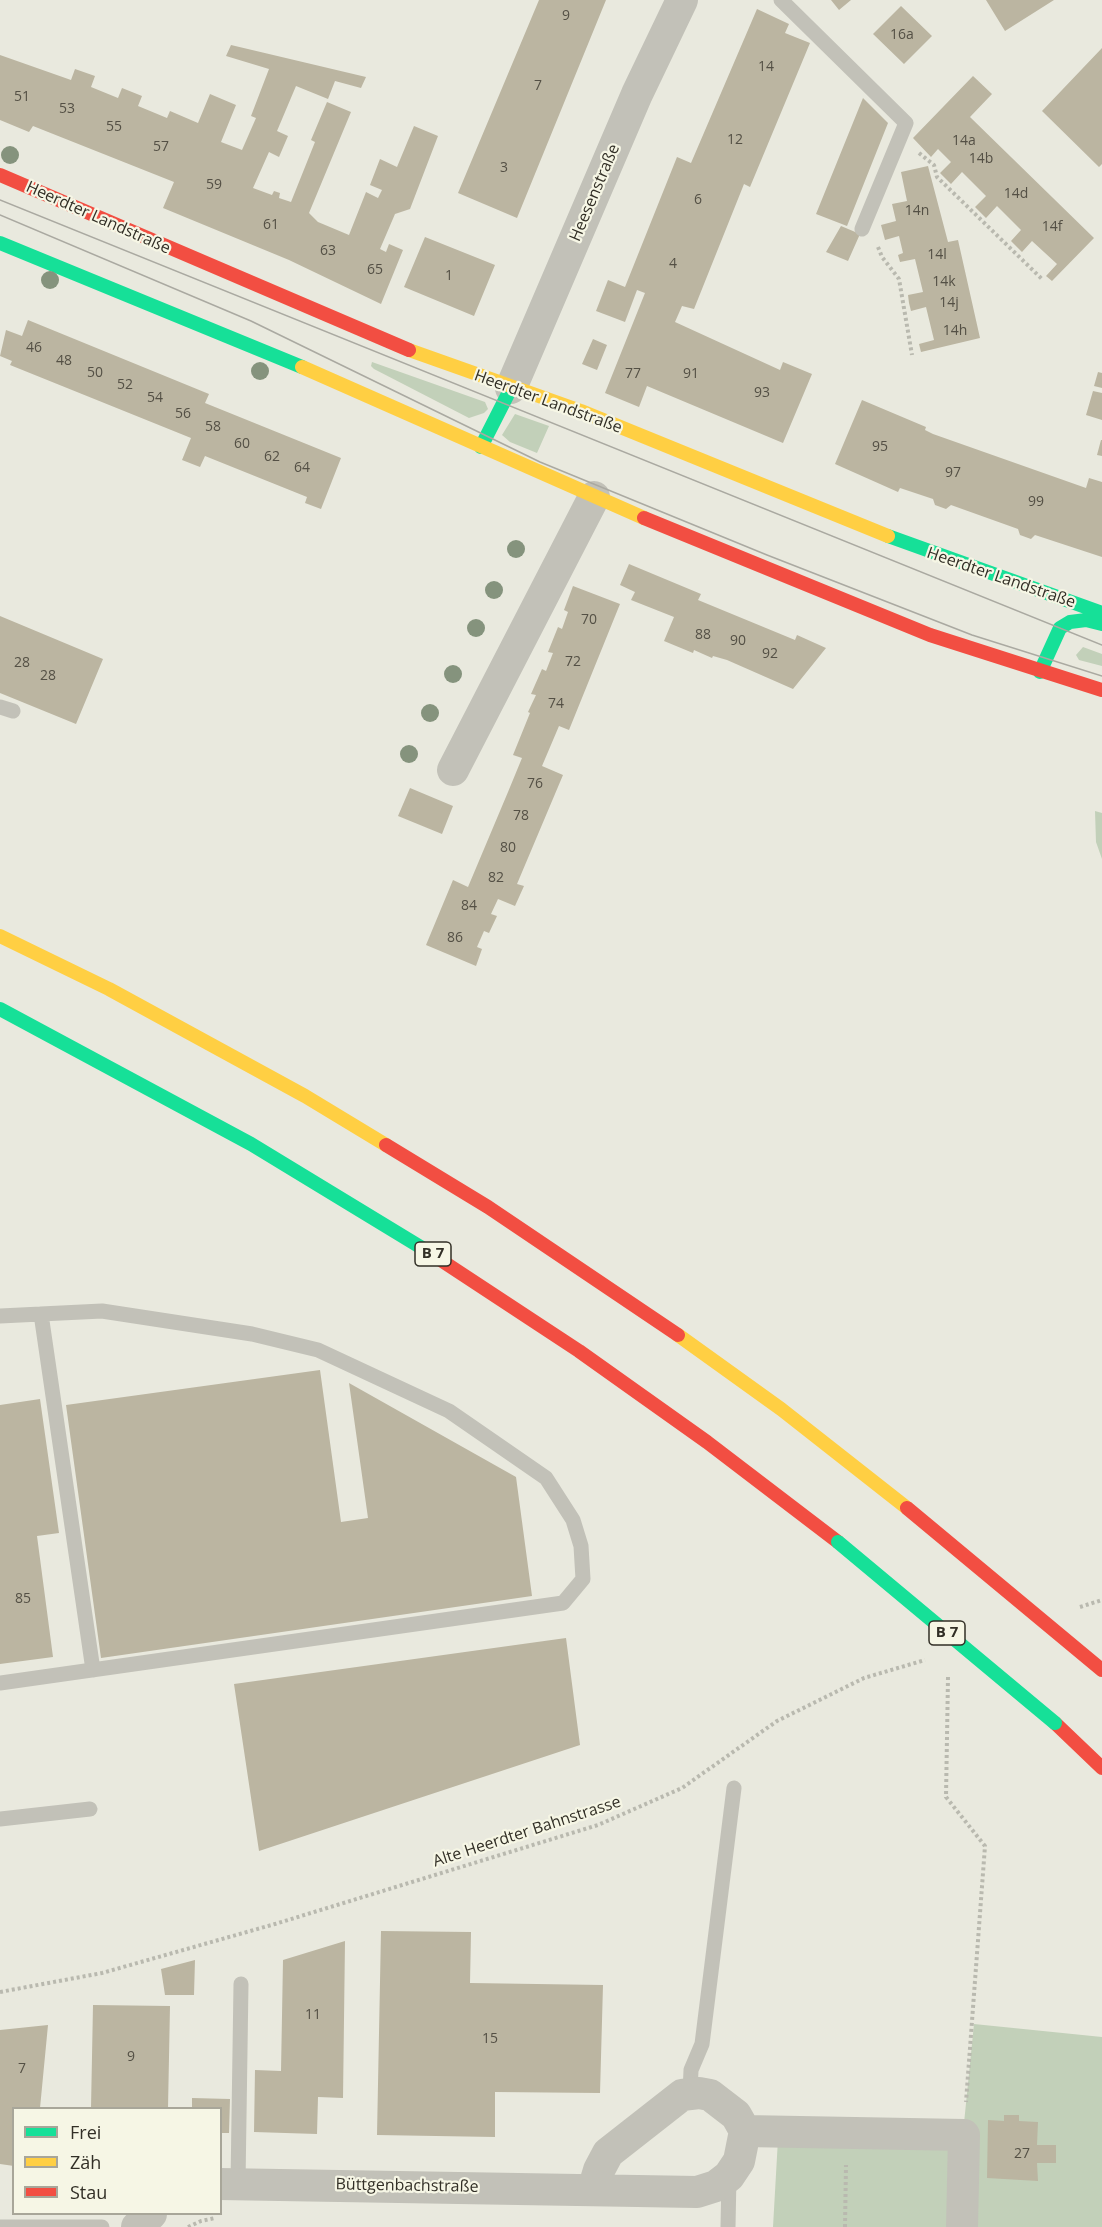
<!DOCTYPE html>
<meta charset="utf-8">
<style>
body{margin:0}
#map{position:relative;width:1102px;height:2227px;overflow:hidden;background:#e9e9de;font-family:"Open Sans",sans-serif}
canvas{display:block}
.legend{position:absolute;left:12px;top:2107px;width:210px;height:108px;box-sizing:border-box;background:#f6f6e5;border:2px solid #a8a699;margin:0;padding:8px 10px;list-style:none;font-size:18px;color:#322f26}
.legend li{display:flex;align-items:center;gap:12px;height:30px}
.legend b{width:30px;border:2px solid #a8a699}
</style>
<div id="map">
<canvas width="1102" height="2227"></canvas>
<ul class="legend">
<li><b style="height:8px;background:#16e098"></b>Frei</li>
<li><b style="height:8px;background:#ffcf43"></b>Zäh</li>
<li><b style="height:8px;background:#f24e42"></b>Stau</li>
</ul>
</div>
<script>
const ctx = document.querySelector('canvas').getContext('2d');
ctx.lineJoin = 'round';
function paint(path, color) { ctx.fillStyle = color; ctx.fill(path, 'evenodd'); }
const shape = rows => new Path2D(rows.map(r => 'M' + r).join(''));
function strokePath(path, color, width, dash) { ctx.strokeStyle = color; ctx.lineWidth = width; ctx.lineCap = dash ? 'butt' : 'round'; ctx.setLineDash(dash || []); ctx.stroke(path); }
function drawText(font, color, halo, rows, align = 'center') {
  ctx.font = font + ' "Open Sans",sans-serif'; ctx.lineWidth = 4.5; ctx.setLineDash([]); ctx.textBaseline = 'middle'; ctx.strokeStyle = halo; ctx.fillStyle = color; for (const [text, x, y, turn = 0] of rows) {
    ctx.save(); ctx.translate(x, y); ctx.rotate((+turn || 0) * Math.PI / 180); ctx.textAlign = isNaN(turn) ? turn : align; if (halo) ctx.strokeText(text, 0, 0); ctx.fillText(text, 0, 0); ctx.restore();
  }
}
paint(shape([
 [372,362,485,402,488,409,484,413,469,418,374,369,371,366],
 [515,414,549,426,537,453,510,442,502,435],
 [1083,647,1102,654,1102,666,1079,660,1076,655],
 [1095,811,1102,813,1102,859,1096,842],
 [974,2024,1102,2037,1102,2227,773,2227,778,2139,963,2133]
]), '#c2d0b9');
paint(shape([
 [539,0,606,0,517,218,458,193],
 [831,0,851,0,839,10],
 [986,0,1054,0,1005,31],
 [901,6,932,36,904,64,873,34],
 [757,9,789,24,785,33,810,43,750,187,744,184,694,309,682,306,675,322,780,370,783,362,812,374,783,443,647,386,639,407,605,393,645,293,637,290,625,322,596,311,608,280,625,287,677,157,691,163],
 [231,45,366,77,361,88,335,81,328,99,296,86,277,131,288,136,279,157,269,152,253,188,272,195,274,191,280,193,279,198,291,202,315,142,311,140,327,102,351,112,309,213,318,222,349,235,366,192,378,198,382,190,370,185,380,159,397,167,414,126,438,136,410,209,395,214,380,249,386,252,389,244,403,250,381,304,289,260,163,208,174,182,33,126,29,132,0,120,0,55,71,80,75,69,95,76,91,87,118,98,122,88,142,96,138,106,167,118,170,111,198,123,210,94,236,105,221,142,242,150,256,118,251,116,269,69,226,56],
 [1102,48,1102,164,1099,167,1042,111],
 [973,76,992,94,970,117,1094,238,1052,281,1046,276,1057,264,1032,241,1022,252,1011,241,1021,230,997,206,986,218,975,207,986,196,962,172,951,184,940,173,951,162,938,149,931,157,913,138],
 [863,98,888,123,847,226,816,214],
 [928,166,948,242,958,240,980,338,921,352,919,344,934,340,926,307,911,311,909,303,908,295,923,292,915,259,900,262,898,255,903,253,899,236,885,240,881,225,896,221,892,204,907,201,901,172],
 [841,226,860,234,848,261,826,252],
 [425,237,495,265,474,316,404,287],
 [28,320,209,394,205,403,341,458,321,509,305,503,307,497,205,456,200,467,182,460,191,438,10,365,12,361,0,356,6,330,22,336],
 [593,339,607,345,597,370,582,364],
 [1098,372,1102,373,1102,388,1094,386],
 [1093,391,1102,393,1102,420,1086,415],
 [862,400,926,427,925,430,933,434,1086,488,1089,478,1102,482,1102,557,1035,535,1031,539,1020,535,1018,529,951,505,946,509,935,505,933,499,900,488,898,492,835,464],
 [1101,440,1102,440,1102,456,1097,455],
 [629,564,701,594,698,600,795,640,797,635,826,648,793,689,727,660,713,656,712,658,694,650,693,653,664,641,674,617,631,600,635,592,620,585],
 [573,586,620,604,569,730,559,726,542,766,563,775,517,884,524,886,515,906,498,899,491,914,497,916,489,933,484,931,477,947,482,949,476,966,426,945,453,880,468,887,508,792,522,758,513,755,530,713,528,712,536,695,531,694,542,669,546,671,553,653,548,652,558,627,562,629,568,612,564,610],
 [0,616,103,659,76,724,0,693],
 [410,788,453,806,442,834,398,816],
 [320,1370,341,1522,368,1518,349,1383,516,1477,532,1596,101,1658,66,1405],
 [40,1399,59,1533,37,1536,53,1657,0,1664,0,1405],
 [566,1638,580,1745,259,1851,234,1684],
 [381,1931,471,1932,470,1983,603,1985,600,2093,495,2092,495,2137,377,2135],
 [345,1941,343,2098,318,2097,317,2134,254,2132,255,2070,281,2071,283,1960],
 [195,1960,194,1995,165,1995,161,1969],
 [93,2005,170,2006,168,2108,91,2108],
 [48,2025,40,2108,14,2108,14,2166,0,2164,0,2030],
 [192,2098,230,2099,229,2133,220,2133,220,2108,192,2108],
 [1004,2115,1019,2115,1019,2121,1038,2122,1037,2145,1056,2145,1056,2163,1037,2163,1038,2181,987,2178,988,2120,1004,2121]
]), '#bbb5a1');
strokePath(shape([
 [919,153,934,165,937,177,1043,280],
 [878,247,882,257,899,279,912,355],
 [1080,1607,1102,1600],
 [948,1677,946,1797,985,1846,966,2102],
 [0,1992,102,1973,275,1924,598,1825,682,1788,777,1721,864,1678,925,1660],
 [188,2227,201,2221,215,2218],
 [845,2227,846,2165]
]), '#b9b9af', 4, [3, 3]);
strokePath(shape([
 [781,0,906,123,862,229],
 [0,707,13,711],
 [41,1314,93,1670],
 [0,1316,102,1311,252,1334,318,1350,449,1411,546,1478,573,1520,581,1546,583,1579,563,1603,0,1683],
 [0,1819,90,1809],
 [690,2093,691,2070,702,2044,734,1788],
 [238,2183,241,1984],
 [0,2227,102,2227],
 [728,2227,729,2176]
]), '#c2c1b8', 15);
strokePath(shape([
 [511,388,637,94,682,0],
 [453,770,594,497],
 [745,2131,964,2135,962,2227],
 [220,2184,697,2192,716,2186,729,2176,739,2161,745,2131,736,2115,710,2095,699,2093,682,2095,608,2153,599,2170,593,2190],
 [137,2227,151,2214]
]), '#c2c1b8', 32);
strokePath(shape([
 [0,243,302,367],
 [481,447,511,388],
 [888,536,1102,613],
 [1040,672,1060,628,1070,622,1086,620,1102,624],
 [0,1009,251,1144,427,1251]
]), '#16e098', 14);
strokePath(shape([
 [409,350,581,411,888,536],
 [302,367,644,518],
 [0,936,109,989,305,1096,386,1145],
 [678,1335,781,1409,907,1508]
]), '#ffcf43', 14);
strokePath(shape([
 [0,175,409,350],
 [644,518,930,635,1102,690],
 [386,1145,488,1207,678,1335],
 [427,1251,579,1351,707,1442,838,1542],
 [1055,1723,1102,1768]
]), '#f24e42', 14);
strokePath(shape([
 [0,200,1102,645],
 [0,215,251,321,540,462,767,555,972,635,1102,676]
]), '#aaa9a1', 1.5);
strokePath(shape([
 [838,1542,1055,1723]
]), '#16e098', 14);
strokePath(shape([
 [907,1508,1102,1670]
]), '#f24e42', 14);
ctx.fillStyle = '#85937d';
for (const [x, y] of [
 [10,155],
 [50,280],
 [260,371],
 [516,549],
 [494,590],
 [476,628],
 [453,674],
 [430,713],
 [409,754]
]) { ctx.beginPath(); ctx.arc(x, y, 9, 0, 2 * Math.PI); ctx.fill(); }
drawText('14px', '#545045', null, [
 ["9",566,16],
 ["16a",902,35],
 ["14",766,67],
 ["7",538,86],
 ["51",22,97],
 ["53",67,109],
 ["55",114,127],
 ["12",735,140],
 ["14a",964,141],
 ["57",161,147],
 ["14b",981,159],
 ["3",504,168],
 ["59",214,185],
 ["14d",1016,194],
 ["6",698,200],
 ["14n",917,211],
 ["61",271,225],
 ["14f",1052,227],
 ["63",328,251],
 ["14l",937,255],
 ["4",673,264],
 ["65",375,270],
 ["1",449,276],
 ["14k",944,282],
 ["14j",949,303],
 ["14h",955,331],
 ["46",34,348],
 ["48",64,361],
 ["50",95,373],
 ["77",633,374],
 ["91",691,374],
 ["52",125,385],
 ["93",762,393],
 ["54",155,398],
 ["56",183,414],
 ["58",213,427],
 ["60",242,444],
 ["95",880,447],
 ["62",272,457],
 ["64",302,468],
 ["97",953,473],
 ["99",1036,502],
 ["70",589,620],
 ["88",703,635],
 ["90",738,641],
 ["92",770,654],
 ["72",573,662],
 ["28",22,663],
 ["28",48,676],
 ["74",556,704],
 ["76",535,784],
 ["78",521,816],
 ["80",508,848],
 ["82",496,878],
 ["84",469,906],
 ["86",455,938],
 ["85",23,1599],
 ["11",313,2015],
 ["15",490,2039],
 ["9",131,2057],
 ["7",22,2069],
 ["27",1022,2154]
]);
for (const [x, y, w] of [
 [433,1254,36],
 [947,1633,36]
]) { const box = new Path2D(); box.roundRect(x - w / 2, y - 12, w, 24, 4.5); ctx.fillStyle = '#f6f6e5'; ctx.fill(box); strokePath(box, '#322f26', 1.5); }
drawText('bold 15px', '#322f26', null, [
 ["B 7",433,1254],
 ["B 7",947,1633]
]);
drawText('16px', '#322f26', '#f6f6e5', [
 ["Heesenstraße",595,193,-67],
 ["Heerdter Landstraße",98,218,24],
 ["Heerdter Landstraße",548,402,20],
 ["Heerdter Landstraße",1001,578,19],
 ["Alte Heerdter Bahnstrasse",527,1832,-18],
 ["Büttgenbachstraße",407,2186,1]
]);
</script>
